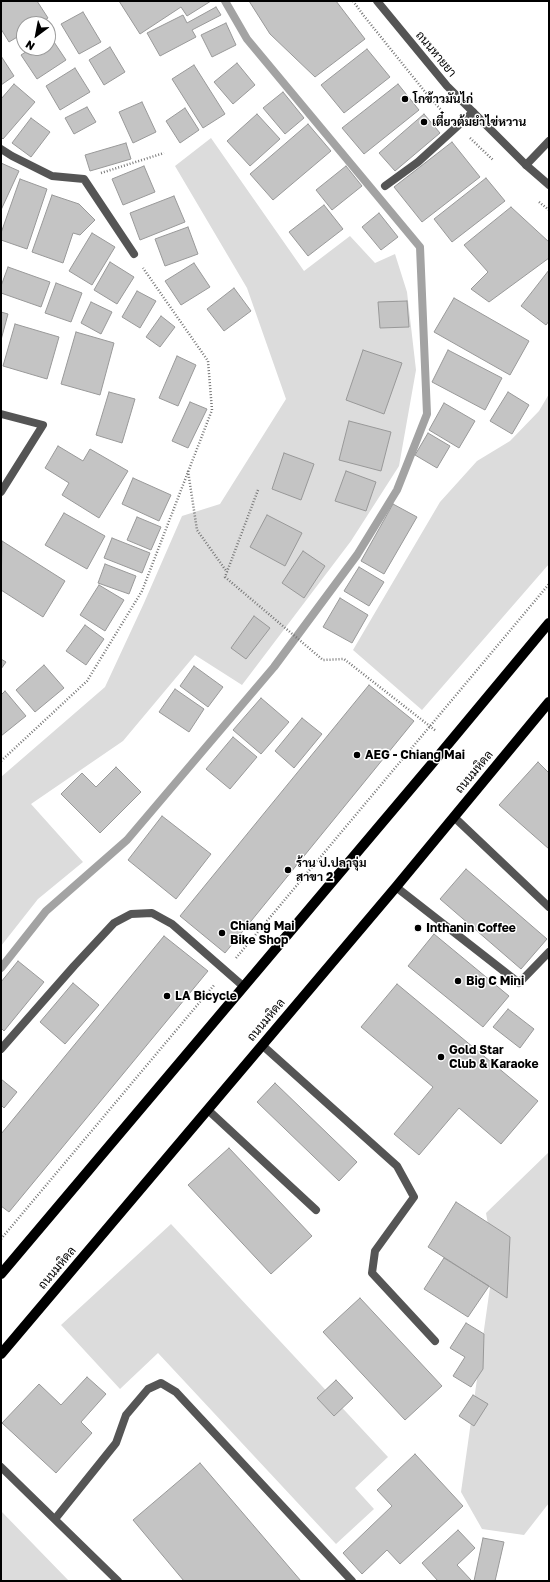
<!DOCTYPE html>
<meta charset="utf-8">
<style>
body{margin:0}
#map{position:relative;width:550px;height:1582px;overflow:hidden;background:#fff;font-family:"Golos Text",sans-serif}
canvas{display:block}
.frame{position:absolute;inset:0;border:2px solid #000;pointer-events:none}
.north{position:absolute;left:16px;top:16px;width:40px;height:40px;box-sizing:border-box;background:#fff;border:1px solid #999;border-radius:50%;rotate:212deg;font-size:11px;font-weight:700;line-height:16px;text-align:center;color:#000}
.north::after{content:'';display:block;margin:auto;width:14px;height:18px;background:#000;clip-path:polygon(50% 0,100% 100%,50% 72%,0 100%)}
</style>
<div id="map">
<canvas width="550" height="1582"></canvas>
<div class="frame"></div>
<div class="north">N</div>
</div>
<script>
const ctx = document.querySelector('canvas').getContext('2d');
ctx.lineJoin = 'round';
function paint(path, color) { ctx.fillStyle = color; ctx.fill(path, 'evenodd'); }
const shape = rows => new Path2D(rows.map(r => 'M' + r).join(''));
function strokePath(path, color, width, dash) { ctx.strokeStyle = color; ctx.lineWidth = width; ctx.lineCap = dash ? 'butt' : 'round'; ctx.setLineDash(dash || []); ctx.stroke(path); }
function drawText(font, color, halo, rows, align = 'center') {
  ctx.font = font + ' "Golos Text",Sarabun,sans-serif'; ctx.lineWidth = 3; ctx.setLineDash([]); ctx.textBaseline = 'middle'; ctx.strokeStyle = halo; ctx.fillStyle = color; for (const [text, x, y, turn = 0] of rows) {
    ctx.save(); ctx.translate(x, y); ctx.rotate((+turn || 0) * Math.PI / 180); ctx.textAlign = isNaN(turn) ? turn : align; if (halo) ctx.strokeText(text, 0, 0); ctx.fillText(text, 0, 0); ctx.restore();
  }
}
paint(shape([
 [211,138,304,271,350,236,375,263,395,254,407,292,416,370,399,466,351,541,242,685,195,655,123,741,31,804,83,862,38,899,1,946,1,777,105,687,144,603,182,516,220,504,286,399,247,288,175,166],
 [549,394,549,564,422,710,353,650,440,502,477,461,510,441,539,411],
 [549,1152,549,1503,524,1535,482,1529,461,1492,494,1259,486,1213],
 [171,1224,388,1457,355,1488,374,1509,336,1544,158,1353,120,1389,61,1325],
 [1,1511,69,1581,1,1581]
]), '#dcdcdc');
strokePath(shape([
 [1,968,46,911,127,840,274,667,357,555,397,490,427,414,420,247,247,39,225,1]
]), '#a3a3a3', 8);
const building = shape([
 [1,1,37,1,48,18,39,24,24,24,24,33,9,42,1,29,1,1],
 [119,1,211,1,187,16,181,7,140,34,119,1],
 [249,1,336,1,365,39,315,77,270,34,249,1],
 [216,7,221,15,192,30,196,37,160,56,147,33,183,15,187,23,216,7],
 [83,12,101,42,79,54,61,24,83,12],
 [226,23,236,45,212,57,201,35,226,23],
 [50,36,66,60,37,79,21,55,32,48,48,48,48,38,50,36],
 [110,47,125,72,104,85,89,60,110,47],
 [367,49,390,77,344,113,321,85,367,49],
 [1,56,14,76,1,85,1,56],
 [237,63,255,85,233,104,214,82,237,63],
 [194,65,225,114,203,128,172,79,194,65],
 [75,68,90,92,60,110,46,86,75,68],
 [14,84,35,102,3,139,1,137,1,99,14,84],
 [398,84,419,110,364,154,342,128,398,84],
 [283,92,304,118,285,134,263,108,283,92],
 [142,102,156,132,133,143,119,112,142,102],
 [87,107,96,122,74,134,65,118,87,107],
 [185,108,199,130,180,143,166,121,185,108],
 [257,114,280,139,250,166,227,141,257,114],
 [424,114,440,133,395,171,379,153,424,114],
 [31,118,50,132,31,157,12,143,31,118],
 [308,124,331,151,273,200,250,174,308,124],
 [452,142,480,177,422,222,394,187,452,142],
 [126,143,131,159,90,171,85,155,126,143],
 [1,163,19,171,1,210,1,163],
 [144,166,155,192,123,205,112,179,144,166],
 [346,166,362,186,332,210,316,190,346,166],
 [486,178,505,201,452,242,434,219,486,178],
 [20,179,47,189,27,249,1,240,1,233,20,179],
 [52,195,79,204,95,220,80,235,73,233,63,263,32,252,52,195],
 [174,196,185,222,140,240,130,213,174,196],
 [324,205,343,229,308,256,289,232,324,205],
 [511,207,549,242,549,258,489,302,471,289,488,272,464,245,511,207],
 [379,213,398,237,381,250,362,227,379,213],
 [188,227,198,254,165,266,155,239,188,227],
 [92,233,115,247,92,285,69,271,92,233],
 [110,262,134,277,117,304,94,290,110,262],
 [194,263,210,287,181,305,165,281,194,263],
 [8,267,50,282,41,307,1,293,1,286,8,267],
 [549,270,549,321,546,325,521,306,549,270],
 [56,283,82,293,71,322,45,313,56,283],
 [234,288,251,311,224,331,207,309,234,288],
 [137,291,156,301,140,328,122,317,137,291],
 [454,298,529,341,510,375,434,332,454,298],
 [407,301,409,327,380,328,378,302,407,301],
 [91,302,112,312,101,334,81,323,91,302],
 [1,312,8,314,1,340,1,312],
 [161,316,175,327,160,347,146,337,161,316],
 [15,324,59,337,47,379,3,366,15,324],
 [76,332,114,343,100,395,61,384,76,332],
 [363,350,402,363,384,414,346,400,363,350],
 [448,350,502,378,485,410,432,382,448,350],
 [177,356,196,365,178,406,159,398,177,356],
 [109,392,135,399,122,443,96,435,109,392],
 [508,392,529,405,512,434,490,421,508,392],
 [190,402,207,409,188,448,172,441,190,402],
 [444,403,475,421,459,448,429,430,444,403],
 [349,421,391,432,381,471,339,460,349,421],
 [428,433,450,446,437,468,415,455,428,433],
 [58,446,83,461,90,449,128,471,99,518,62,495,69,483,45,468,58,446],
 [284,453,314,464,301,500,272,489,284,453],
 [346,471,376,482,366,511,335,501,346,471],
 [133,478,171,495,159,521,122,504,133,478],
 [393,504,417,517,384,574,361,561,393,504],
 [64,513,105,536,87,569,45,545,64,513],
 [267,515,302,533,285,566,250,547,267,515],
 [137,517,161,527,151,550,127,540,137,517],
 [112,538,150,553,142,573,104,558,112,538],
 [2,541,65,581,43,617,1,590,2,541],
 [303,551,325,566,304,598,282,583,303,551],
 [105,564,136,576,129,594,98,583,105,564],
 [359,567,384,582,369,606,344,591,359,567],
 [99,585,124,600,105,631,80,615,99,585],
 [340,598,368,615,352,643,323,627,340,598],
 [254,616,270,628,246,659,231,648,254,616],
 [85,625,104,639,86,665,66,651,85,625],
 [1,659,6,662,1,669,1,659],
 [44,665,64,688,35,712,16,690,44,665],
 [194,666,223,687,208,707,180,686,194,666],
 [369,685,414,721,225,953,180,916,369,685],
 [175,689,204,709,189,732,159,712,175,689],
 [5,691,26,716,1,736,1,695,5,691],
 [261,698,289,722,261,754,233,730,261,698],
 [302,718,322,734,294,768,275,751,302,718],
 [233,737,257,757,230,789,206,769,233,737],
 [538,762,549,773,549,849,499,805,538,762],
 [116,767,141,792,100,833,61,794,82,773,96,787,116,767],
 [162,816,211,854,176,899,128,860,162,816],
 [466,869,547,939,521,969,440,899,466,869],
 [434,934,509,996,483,1027,408,966,434,934],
 [164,936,208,971,9,1212,1,1206,1,1134,164,936],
 [18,961,44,982,4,1031,1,1028,1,982,18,961],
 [73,983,99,1005,65,1044,40,1022,73,983],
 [397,984,538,1101,501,1144,459,1108,419,1155,394,1134,433,1087,361,1027,397,984],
 [508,1009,534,1029,520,1048,493,1027,508,1009],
 [1,1079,17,1092,4,1108,1,1105,1,1079],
 [275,1083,357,1162,339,1181,257,1102,275,1083],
 [229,1148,312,1236,271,1274,188,1185,229,1148],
 [456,1202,510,1237,507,1298,428,1247,456,1202],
 [444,1258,489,1286,468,1317,424,1289,444,1258],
 [360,1298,442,1386,405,1420,323,1332,360,1298],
 [466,1323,484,1334,483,1369,471,1387,453,1376,465,1357,450,1348,466,1323],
 [87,1377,106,1394,81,1422,92,1433,56,1473,2,1423,39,1384,61,1405,87,1377],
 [336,1380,353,1398,334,1416,317,1398,336,1380],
 [473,1395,488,1404,474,1426,459,1416,473,1395],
 [415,1454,463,1506,400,1564,387,1550,362,1574,343,1553,392,1506,377,1490,415,1454],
 [200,1463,301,1581,184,1581,133,1520,200,1463],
 [458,1530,475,1548,457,1565,471,1580,470,1581,438,1581,422,1563,458,1530],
 [483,1538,504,1542,495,1581,474,1581,483,1538]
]);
paint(building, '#c4c4c4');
strokePath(building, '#999', 1);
strokePath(shape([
 [353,1,364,16,430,98,445,114],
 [470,138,493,160],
 [101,173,164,153],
 [539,202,549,210],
 [188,471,197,530,227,572],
 [258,490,225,577,323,660,344,659,436,731],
 [1,761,87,681,142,591,212,410,208,361,143,268],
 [236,958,549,584],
 [1,1239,215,984]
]), '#777', 2.5, [1, 2]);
strokePath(shape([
 [454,817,549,907],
 [396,887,519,983,549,952],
 [262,1045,397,1166,414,1197,375,1251,372,1273,435,1341],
 [208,1110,316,1210],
 [1,1467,118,1581],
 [55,1519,116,1443,126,1415,148,1389,161,1383,176,1392,352,1581]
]), '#555', 8);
strokePath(shape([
 [1,149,12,156,52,176,84,179,134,254],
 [526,165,549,141],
 [385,186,418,162,473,112],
 [1,414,43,425,1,492],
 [1,1049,74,966,114,923,131,914,152,913,172,924,243,986]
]), '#555', 8);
strokePath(shape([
 [377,1,447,86,526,165,549,185]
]), '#555', 8);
strokePath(shape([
 [1,1274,430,766,549,623],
 [1,1354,396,887,549,702]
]), '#000', 10);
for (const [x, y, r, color] of [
 [405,99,4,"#000"],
 [424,122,4,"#000"],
 [357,755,4,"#000"],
 [288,870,4,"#000"],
 [418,928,4,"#000"],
 [222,933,4,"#000"],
 [458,981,4,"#000"],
 [167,996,4,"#000"],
 [441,1057,4,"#000"]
]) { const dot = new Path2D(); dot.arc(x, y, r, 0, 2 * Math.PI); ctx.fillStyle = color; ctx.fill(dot); strokePath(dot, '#fff', 1.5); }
drawText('12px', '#000', '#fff', [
 ["ถนนหายยา",436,54,50],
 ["ถนนมหิดล",474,772,-50],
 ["ถนนมหิดล",266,1020,-50],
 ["ถนนมหิดล",57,1268,-50]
]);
drawText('bold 12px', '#000', '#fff', [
 ["โกข้าวมันไก่",413,99],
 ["เตี๋ยวต้มยำไข่หวาน",432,122],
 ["AEG - Chiang Mai",365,755],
 ["ร้าน ป.ปลาจุ่ม",296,863],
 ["สาขา 2",296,877],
 ["Chiang Mai",230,926],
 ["Bike Shop",230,940],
 ["Inthanin Coffee",426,928],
 ["Big C Mini",466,981],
 ["LA Bicycle",175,996],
 ["Gold Star",449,1050],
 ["Club & Karaoke",449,1064]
], 'left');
</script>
